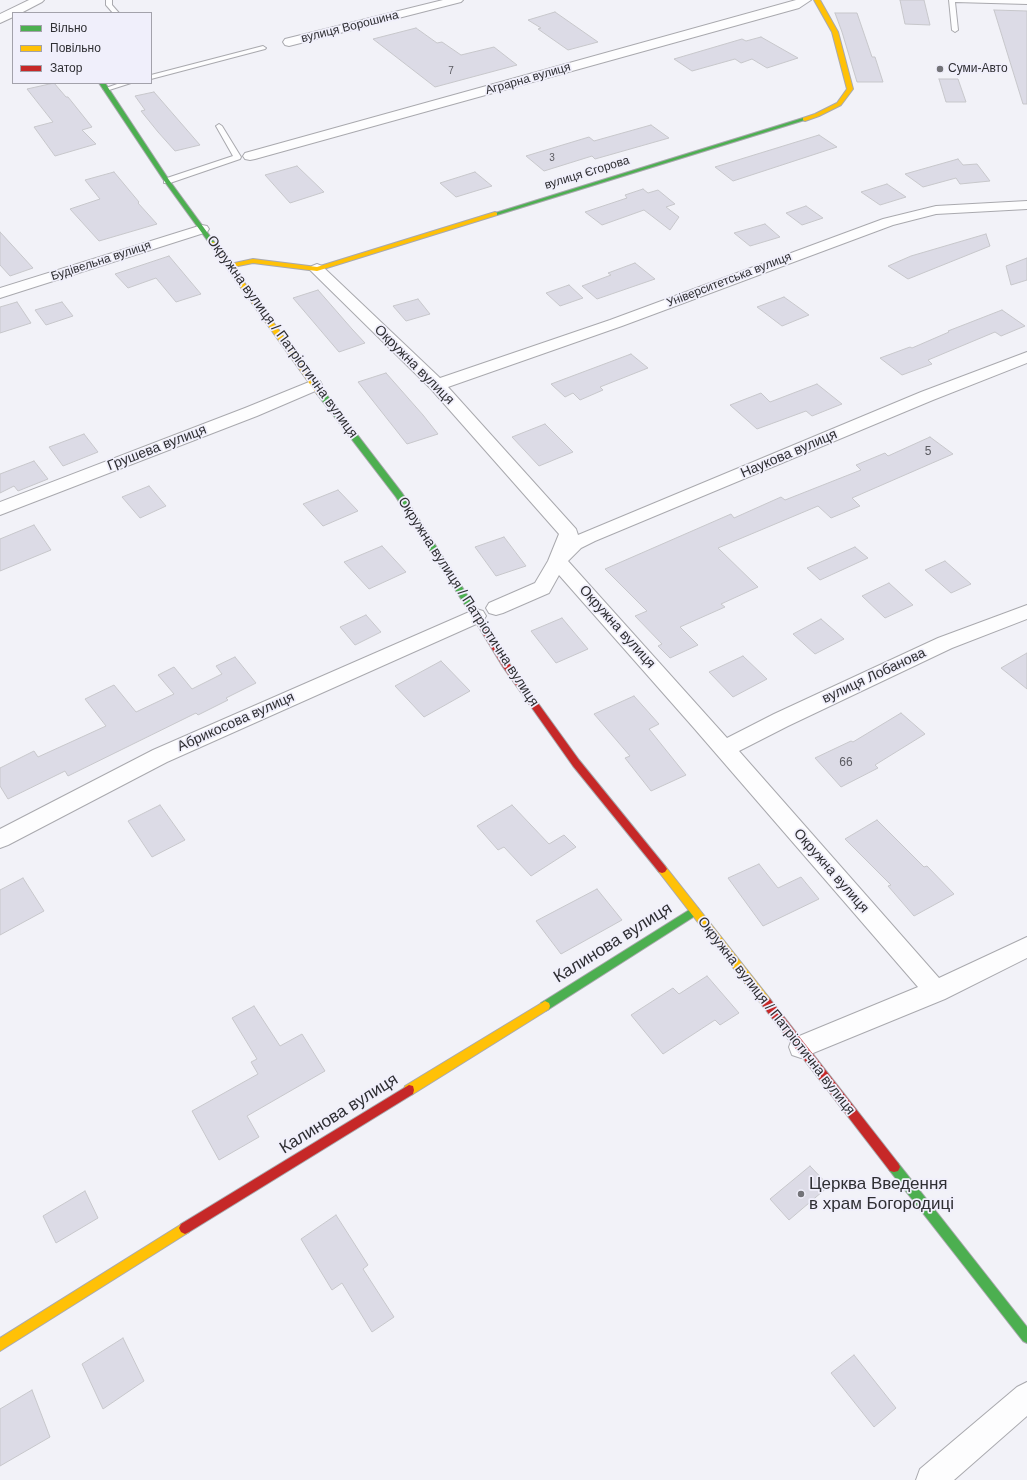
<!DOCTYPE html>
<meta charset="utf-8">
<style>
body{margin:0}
#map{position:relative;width:1027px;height:1480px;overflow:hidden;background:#f2f2f8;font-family:Helvetica,sans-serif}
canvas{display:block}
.legend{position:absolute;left:12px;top:12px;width:140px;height:72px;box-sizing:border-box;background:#f0effb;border:1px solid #a3a2ab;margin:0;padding:5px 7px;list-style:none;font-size:12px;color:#2f2f33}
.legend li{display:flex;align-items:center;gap:8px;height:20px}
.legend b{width:20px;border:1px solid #a3a2ab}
</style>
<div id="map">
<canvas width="1027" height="1480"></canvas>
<ul class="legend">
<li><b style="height:5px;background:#4caf50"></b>Вільно</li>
<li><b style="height:5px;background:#ffc107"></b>Повільно</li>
<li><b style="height:5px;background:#c62828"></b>Затор</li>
</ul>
</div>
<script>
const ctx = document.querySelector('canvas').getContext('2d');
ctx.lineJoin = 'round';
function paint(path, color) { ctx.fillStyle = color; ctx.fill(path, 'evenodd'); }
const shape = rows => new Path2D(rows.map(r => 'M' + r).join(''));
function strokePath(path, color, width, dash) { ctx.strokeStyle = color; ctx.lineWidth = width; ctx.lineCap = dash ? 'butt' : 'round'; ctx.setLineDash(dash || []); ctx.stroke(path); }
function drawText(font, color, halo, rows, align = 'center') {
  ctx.font = font + ' Helvetica,sans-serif'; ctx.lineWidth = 3.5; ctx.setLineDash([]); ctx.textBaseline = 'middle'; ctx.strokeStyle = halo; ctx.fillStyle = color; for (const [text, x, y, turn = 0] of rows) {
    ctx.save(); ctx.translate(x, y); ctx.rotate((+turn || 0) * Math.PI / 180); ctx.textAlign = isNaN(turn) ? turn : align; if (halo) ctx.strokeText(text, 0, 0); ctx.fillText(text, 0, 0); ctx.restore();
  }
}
const building = shape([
 [900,0,924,0,930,25,905,24,900,0],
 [994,10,1027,11,1027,104,1023,104,994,10],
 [555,12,598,42,568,50,538,29,541,28,528,20,555,12],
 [835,13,857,13,872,57,875,57,883,82,857,82,842,32,835,13],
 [416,28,437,43,442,42,461,55,494,47,517,65,435,87,373,39,416,28],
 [761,37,798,58,767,68,752,59,741,63,735,59,692,71,674,59,742,39,746,41,761,37],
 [939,79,958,79,966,102,946,102,939,79],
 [54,83,66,97,68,97,92,127,82,130,96,144,55,156,34,127,53,122,27,89,54,83],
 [154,92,200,145,175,151,158,132,141,111,145,110,135,96,154,92],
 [651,125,669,138,595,159,592,156,544,171,526,156,589,137,594,141,651,125],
 [819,135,837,147,733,181,715,167,819,135],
 [958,159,963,165,977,164,990,181,960,184,956,178,923,187,905,174,958,159],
 [297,166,324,192,290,203,265,175,297,166],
 [114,172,139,202,138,203,157,224,99,241,70,209,100,199,85,180,114,172],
 [475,172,492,186,456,197,440,183,475,172],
 [887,184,906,197,880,205,861,192,887,184],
 [643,189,648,193,658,190,675,204,666,207,679,217,670,230,644,210,602,225,585,212,627,198,625,195,643,189],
 [806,206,823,218,802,225,786,213,806,206],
 [765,224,780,237,750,246,734,233,765,224],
 [0,232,33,268,10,276,0,265,0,232],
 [986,234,990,246,908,279,888,266,911,256,986,234],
 [169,256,201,294,176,302,156,278,128,288,115,274,169,256],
 [1027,258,1027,280,1011,285,1006,266,1027,258],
 [635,263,655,279,597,299,582,286,611,275,608,273,635,263],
 [569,285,583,298,560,306,546,293,569,285],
 [318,290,352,329,365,343,339,352,293,298,318,290],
 [784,297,809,315,782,326,757,307,784,297],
 [418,299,430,314,406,321,393,306,418,299],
 [17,302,31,323,0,333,0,307,17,302],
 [62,302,73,316,46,325,35,310,62,302],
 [1002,310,1025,326,1001,336,995,332,928,360,932,364,902,375,880,358,910,347,912,348,949,332,948,331,1002,310],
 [631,354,648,368,600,387,603,390,580,400,573,393,565,397,551,384,631,354],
 [386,373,423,415,438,434,407,444,358,382,386,373],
 [817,384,842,404,812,416,806,411,757,429,730,405,761,393,770,402,817,384],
 [545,424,573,452,539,466,512,437,545,424],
 [84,434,98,452,63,466,49,447,84,434],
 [930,437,953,454,852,498,860,506,831,518,818,506,718,548,758,587,721,604,725,607,680,627,698,645,670,658,658,646,662,644,635,616,647,611,605,569,731,514,734,518,781,497,785,500,861,470,856,465,885,453,888,456,930,437],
 [34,461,48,479,18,491,14,486,0,493,0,474,34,461],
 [149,486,166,506,140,518,122,497,149,486],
 [338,490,358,511,323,526,303,504,338,490],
 [34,525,51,550,0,571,0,539,34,525],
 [504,537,526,566,496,576,475,547,504,537],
 [382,546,406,572,369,589,344,562,382,546],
 [855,547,868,558,820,580,807,568,855,547],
 [945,561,971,584,951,593,925,570,945,561],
 [889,583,913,605,885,618,862,596,889,583],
 [366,615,381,632,355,645,340,627,366,615],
 [562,618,588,649,556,663,531,631,562,618],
 [821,619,844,639,815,654,793,634,821,619],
 [1027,653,1027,689,1001,668,1027,653],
 [743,656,767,679,733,697,709,672,743,656],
 [235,657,256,683,226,698,228,700,198,715,196,713,68,776,65,771,8,799,0,786,0,768,34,751,38,757,106,726,85,699,114,685,136,712,174,694,158,675,174,667,192,689,222,674,216,666,235,657],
 [441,661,470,691,424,717,395,686,441,661],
 [634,696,659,724,649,729,686,775,651,791,625,758,630,756,594,714,634,696],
 [901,713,925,734,875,765,878,768,841,787,815,758,851,741,853,742,901,713],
 [160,805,185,840,152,857,128,821,160,805],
 [512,805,549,844,564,835,576,847,531,876,504,847,498,850,477,826,512,805],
 [877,820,924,867,927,866,954,894,914,916,888,886,891,885,845,839,877,820],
 [759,864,778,888,801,877,819,899,763,926,728,878,759,864],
 [23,878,44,911,0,935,0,890,23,878],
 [597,889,622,920,561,954,536,921,597,889],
 [707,976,739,1013,720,1025,715,1020,663,1054,631,1015,673,988,679,994,707,976],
 [254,1006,280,1046,302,1034,325,1071,247,1116,259,1137,219,1160,192,1111,258,1074,251,1062,257,1059,232,1018,254,1006],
 [810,1166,829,1186,789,1220,770,1199,810,1166],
 [85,1191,98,1218,56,1243,43,1216,85,1191],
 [336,1215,368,1265,363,1269,394,1317,372,1332,342,1283,332,1290,301,1239,336,1215],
 [123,1338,144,1381,103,1409,82,1364,123,1338],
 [854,1355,896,1408,874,1427,831,1373,854,1355],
 [32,1390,50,1437,0,1466,0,1409,32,1390]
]);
paint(building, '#dcdbe6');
strokePath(building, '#c7c7cb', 1);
const lane = shape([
 [106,0,112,0,112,5,119,13,113,13,106,5,106,0],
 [949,0,1027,0,1027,4,955,2,958,30,955,32,952,30,949,0],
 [263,46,266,48,265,49,151,79,151,75,263,46],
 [120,83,131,83,106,91,103,89,120,83],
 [219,124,222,126,241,157,240,159,170,183,164,183,164,179,233,156,216,126,219,124]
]);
const street = shape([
 [29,0,44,0,42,2,21,13,13,13,13,17,0,23,0,14,29,0],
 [443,0,463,0,461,2,289,46,285,45,283,42,285,39,443,0],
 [796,0,811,0,799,8,255,159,250,160,245,159,243,156,245,153,796,0],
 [1027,201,1027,209,936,214,893,225,622,326,448,387,576,529,578,535,921,392,1027,352,1027,363,933,400,595,541,581,548,568,561,727,738,774,714,938,638,1027,605,1027,619,952,648,788,726,739,751,939,978,1027,937,1027,958,945,999,801,1058,792,1055,789,1047,792,1039,918,987,693,727,559,575,549,593,503,613,496,615,489,613,486,608,489,603,535,583,548,561,559,534,431,389,309,269,312,266,317,264,322,266,440,378,610,320,883,219,936,206,1027,201],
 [202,225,207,226,209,229,207,232,0,298,0,288,202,225],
 [314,380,320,381,322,385,320,389,257,416,0,515,0,502,245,408,314,380],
 [476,609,483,611,486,616,483,621,167,762,8,845,0,848,0,829,153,750,476,609],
 [1027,1382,1027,1416,954,1480,916,1480,920,1469,1017,1387,1027,1382]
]);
const fast = shape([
 [99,83,105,83,169,180,215,243,214,244,210,244,165,182,99,83],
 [803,118,808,119,497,215,492,214,803,118],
 [317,390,323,390,402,493,478,612,479,614,478,616,472,616,396,497,317,394,317,390],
 [694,907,698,908,699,911,698,914,549,1009,545,1011,541,1009,540,1006,541,1003,694,907],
 [894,1162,898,1163,1027,1327,1027,1343,1023,1341,890,1171,888,1167,890,1163,894,1162]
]);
const slow = shape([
 [814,0,820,0,838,32,853,89,841,105,819,116,805,121,803,120,803,118,815,114,837,103,847,89,832,32,814,0],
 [495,212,497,213,497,215,317,271,253,263,233,267,324,392,320,394,317,394,209,243,214,242,230,264,253,259,317,267,495,212],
 [662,865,665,866,770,999,771,1002,770,1005,766,1007,762,1005,659,872,657,869,659,866,662,865],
 [545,1001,549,1003,550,1006,549,1009,413,1094,409,1095,405,1094,404,1090,405,1086,545,1001],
 [185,1222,189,1224,191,1228,189,1232,0,1351,0,1338,185,1222]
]);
const jam = shape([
 [475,611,478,612,509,663,579,760,665,866,667,869,665,872,662,873,659,872,573,766,503,667,471,614,475,611],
 [766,997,770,999,898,1163,900,1167,898,1171,894,1172,890,1171,762,1005,761,1002,762,999,766,997],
 [409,1085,413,1086,414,1090,413,1094,189,1232,185,1234,181,1232,179,1228,181,1224,409,1085]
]);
strokePath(lane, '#a9a9ae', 2);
strokePath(street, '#a9a9ae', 2);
strokePath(fast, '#a9a9ae', 2);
strokePath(slow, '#a9a9ae', 2);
strokePath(jam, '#a9a9ae', 2);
paint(lane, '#fdfdfe');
paint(street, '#fdfdfe');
paint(fast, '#4caf50');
paint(slow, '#ffc107');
paint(jam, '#c62828');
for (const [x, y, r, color] of [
 [940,69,4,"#737378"],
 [801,1194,4,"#737378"]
]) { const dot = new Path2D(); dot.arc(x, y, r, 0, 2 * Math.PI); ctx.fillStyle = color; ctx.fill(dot); strokePath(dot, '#f0effb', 1.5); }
drawText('10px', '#5a5a60', null, [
 ["7",451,71],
 ["3",552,158]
]);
drawText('12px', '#2f2f33', '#f0effb', [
 ["вулиця Ворошина",350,27,-14],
 ["Аграрна вулиця",528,79,-16],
 ["вулиця Єгорова",587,173,-17],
 ["Будівельна вулиця",101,261,-18],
 ["Університетська вулиця",729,280,-21]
]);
drawText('12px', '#2f2f33', '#f0effb', [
 ["Суми-Авто",948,69]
], 'left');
drawText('12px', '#5a5a60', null, [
 ["5",928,452],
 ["66",846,763]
]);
drawText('14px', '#2f2f33', '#f0effb', [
 ["Окружна вулиця / Патріотична вулиця",282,337,54],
 ["Окружна вулиця",414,365,45],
 ["Грушева вулиця",157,448,-21],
 ["Наукова вулиця",789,454,-23],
 ["Окружна вулиця / Патріотична вулиця",468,602,57],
 ["Окружна вулиця",617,627,48],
 ["вулиця Лобанова",874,676,-25],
 ["Абрикосова вулиця",236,722,-24],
 ["Окружна вулиця",831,871,49],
 ["Окружна вулиця / Патріотична вулиця",776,1016,52]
]);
drawText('17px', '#2f2f33', '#f0effb', [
 ["Калинова вулиця",613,943,-32],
 ["Калинова вулиця",339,1114,-32]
]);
drawText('17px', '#2f2f33', '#f0effb', [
 ["Церква Введення",809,1184],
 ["в храм Богородиці",809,1204]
], 'left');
</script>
